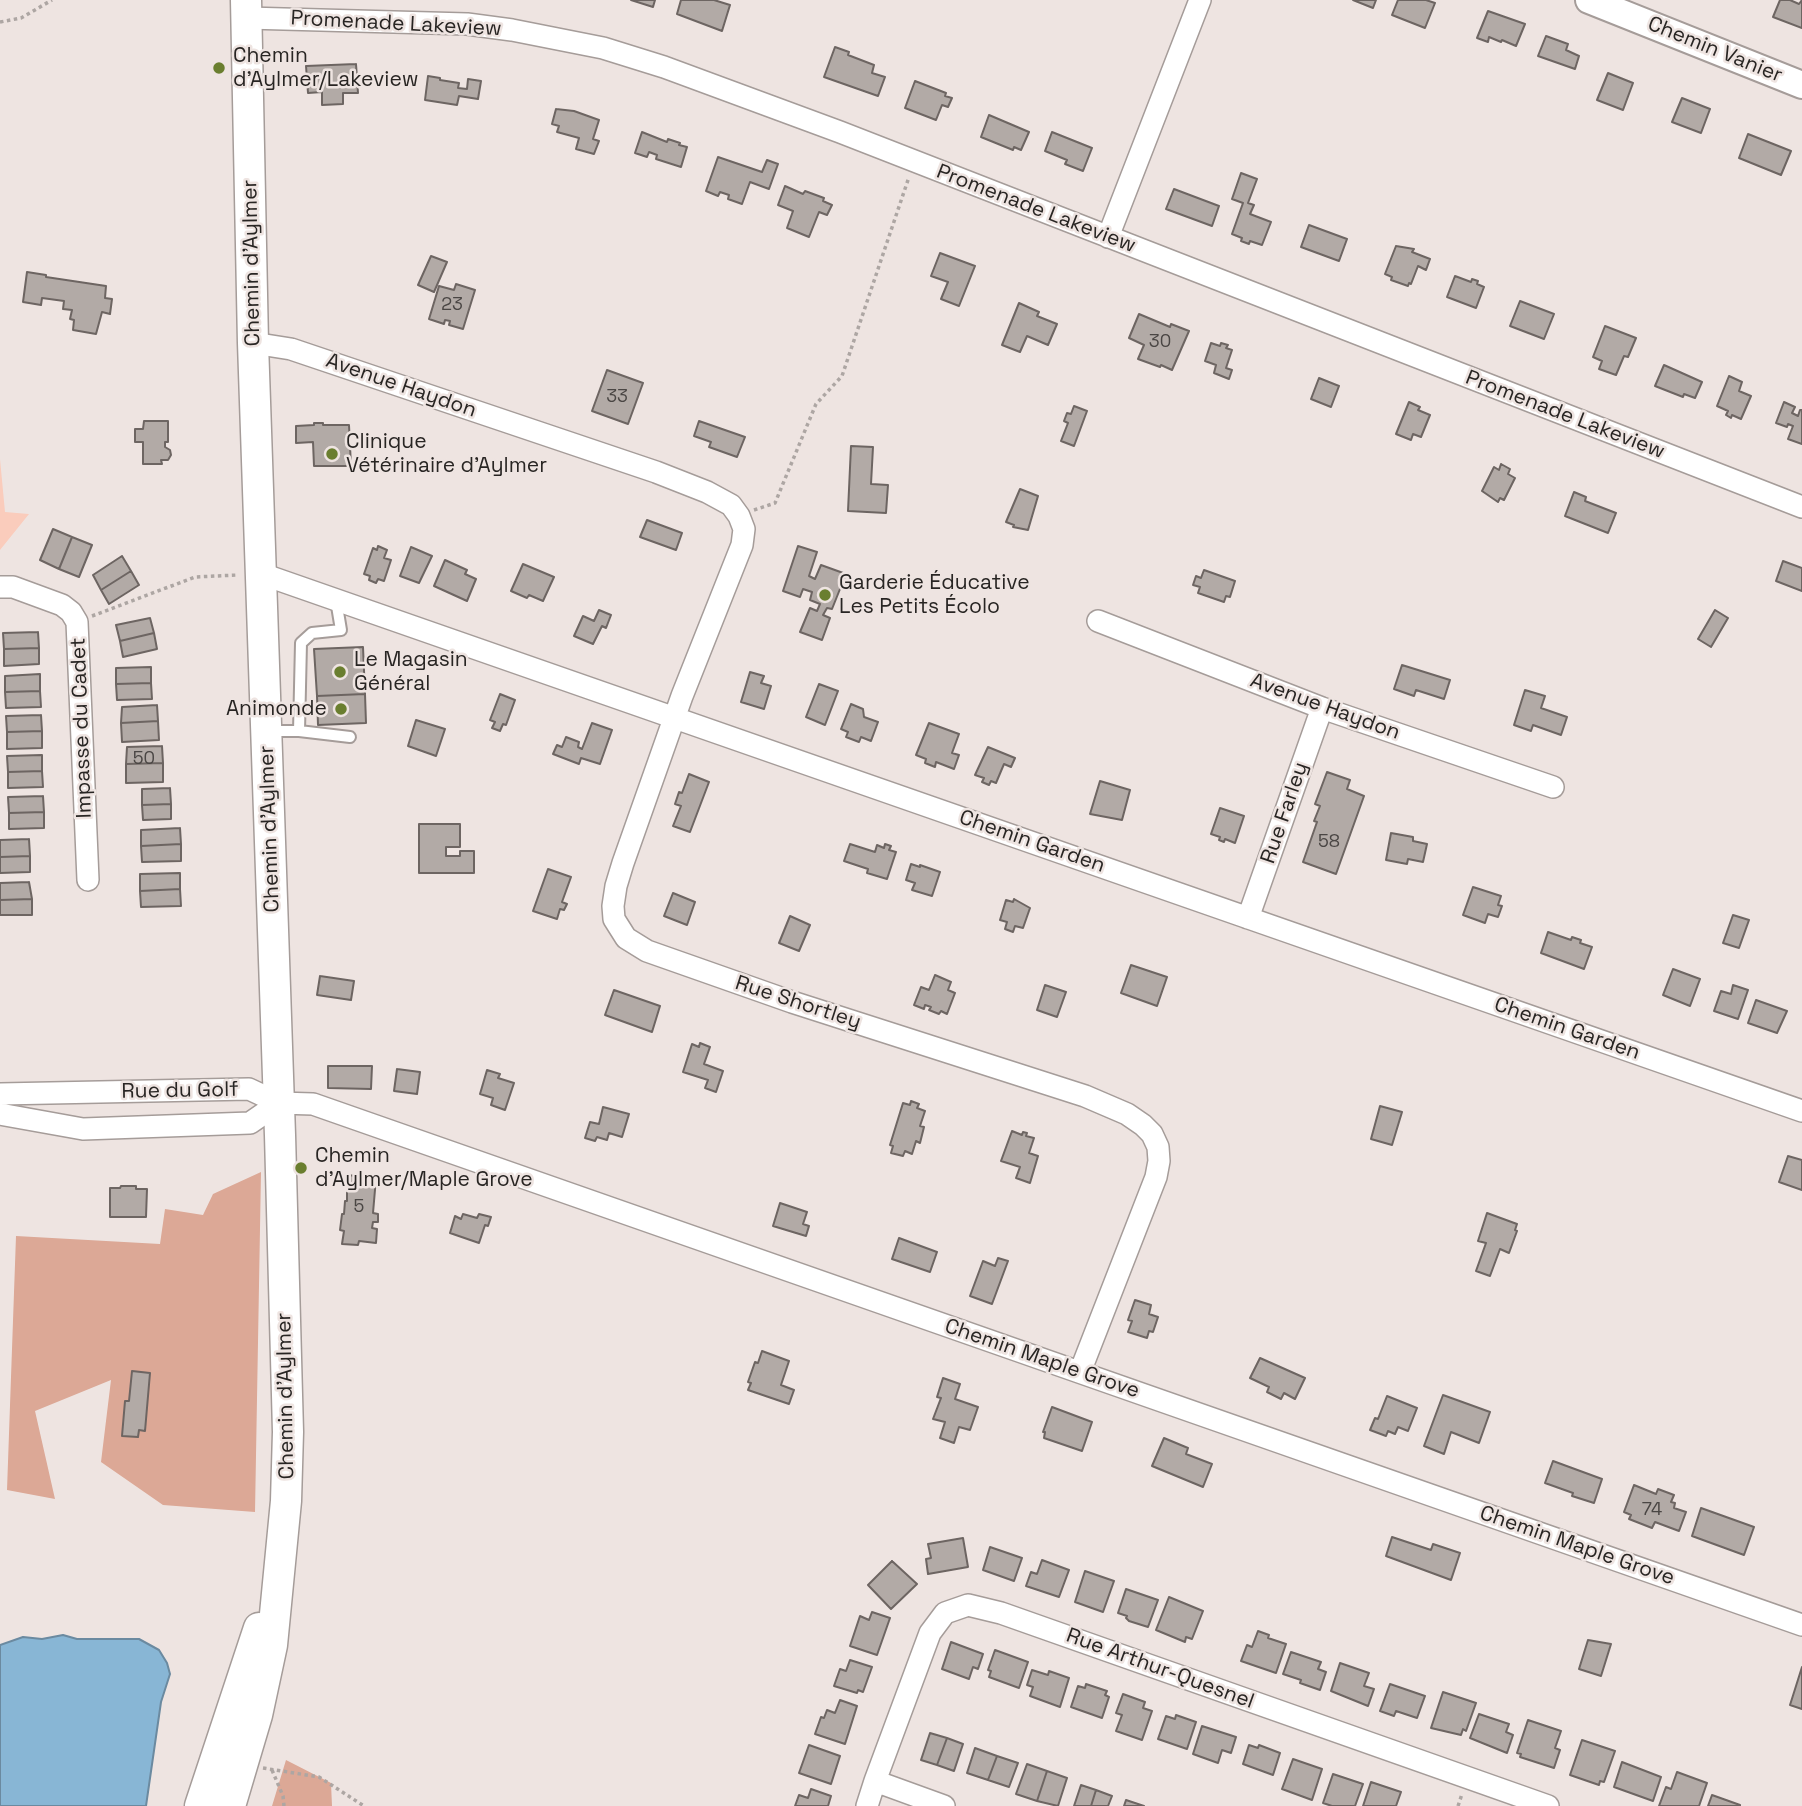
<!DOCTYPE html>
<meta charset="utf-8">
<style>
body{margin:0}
canvas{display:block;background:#eee4e1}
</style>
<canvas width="1802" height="1806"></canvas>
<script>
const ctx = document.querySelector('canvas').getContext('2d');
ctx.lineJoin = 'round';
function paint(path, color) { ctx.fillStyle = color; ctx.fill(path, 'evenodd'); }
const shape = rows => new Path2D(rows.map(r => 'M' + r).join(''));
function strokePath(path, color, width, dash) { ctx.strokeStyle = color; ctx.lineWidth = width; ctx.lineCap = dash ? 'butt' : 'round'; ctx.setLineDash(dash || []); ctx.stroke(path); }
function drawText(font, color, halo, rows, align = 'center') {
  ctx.font = font + ' "Space Grotesk",sans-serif'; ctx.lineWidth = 5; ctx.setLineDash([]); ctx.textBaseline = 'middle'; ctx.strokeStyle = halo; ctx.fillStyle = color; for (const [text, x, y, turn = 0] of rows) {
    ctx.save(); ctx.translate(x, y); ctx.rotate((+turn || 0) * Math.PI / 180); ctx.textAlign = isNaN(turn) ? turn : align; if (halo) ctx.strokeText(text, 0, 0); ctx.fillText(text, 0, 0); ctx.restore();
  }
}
paint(shape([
 [0,459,5,512,29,514,0,550]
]), '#faccbc');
paint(shape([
 [261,1172,255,1512,163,1505,101,1462,111,1380,35,1411,55,1499,7,1490,16,1236,160,1244,165,1209,203,1215,213,1194],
 [286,1760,331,1783,332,1806,272,1806]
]), '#dca896');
const water = shape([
 [63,1635,77,1639,139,1639,159,1650,167,1663,170,1674,161,1702,146,1806,0,1806,0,1645,23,1637,42,1639,63,1635]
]);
paint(water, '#88b6d5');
strokePath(water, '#6b8aa0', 2);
const building = shape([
 [631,0,655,0,653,7,631,0],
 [681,0,714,0,730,5,722,31,677,14,681,0],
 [1353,0,1376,0,1373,8,1353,0],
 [1398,0,1426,0,1435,3,1425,28,1392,15,1398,0],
 [1780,0,1790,0,1799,4,1802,0,1802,28,1773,17,1780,0],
 [1488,11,1525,24,1516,46,1502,40,1501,42,1489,37,1488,42,1477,38,1488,11],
 [1546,36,1568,44,1566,50,1579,56,1575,69,1538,56,1546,36],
 [835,47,849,52,848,55,874,65,872,73,885,77,878,96,824,77,835,47],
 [356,64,358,93,343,93,343,104,322,105,322,92,308,93,306,66,356,64],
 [1608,73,1633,83,1623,110,1597,100,1608,73],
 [428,76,440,78,440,80,459,83,458,88,467,89,468,79,481,81,478,99,459,96,457,105,425,100,428,76],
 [915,81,946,93,945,96,952,98,948,107,942,105,936,120,905,108,915,81],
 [1682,98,1710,109,1701,133,1672,122,1682,98],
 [556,109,574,111,599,120,593,139,599,141,594,154,576,149,579,138,557,132,559,126,552,124,556,109],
 [989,115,1029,132,1021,150,1014,147,1013,150,981,137,989,115],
 [642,132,667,142,668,139,680,143,679,145,687,147,681,167,656,159,657,155,649,152,647,157,635,153,642,132],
 [1052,132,1092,148,1083,171,1065,164,1067,160,1045,151,1052,132],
 [1748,134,1791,151,1781,175,1739,158,1748,134],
 [718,157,762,172,767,160,778,164,769,189,750,182,742,204,728,199,729,195,720,192,718,196,706,191,718,157],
 [1241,173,1257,179,1248,203,1254,205,1250,214,1271,222,1262,245,1250,241,1249,244,1241,241,1242,238,1232,234,1243,203,1232,199,1241,173],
 [785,186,803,194,805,191,824,198,823,201,832,205,827,215,819,212,809,237,787,228,793,211,778,205,785,186],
 [1174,189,1219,206,1212,226,1166,209,1174,189],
 [1309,225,1347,239,1339,261,1301,247,1309,225],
 [1396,246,1414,249,1412,252,1430,259,1426,270,1418,266,1411,284,1409,283,1408,286,1391,280,1392,277,1385,274,1396,246],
 [940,253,975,266,959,306,941,299,948,282,931,276,940,253],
 [431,256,447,262,434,292,418,285,431,256],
 [27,272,46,275,46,277,106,286,105,298,112,299,110,314,102,312,96,334,73,330,74,320,70,319,72,310,63,309,64,301,42,298,41,305,23,302,27,272],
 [1455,276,1471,282,1472,279,1478,281,1477,284,1484,287,1476,308,1447,297,1455,276],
 [456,284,475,290,463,329,449,325,450,321,445,320,444,324,429,319,439,286,454,290,456,284],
 [1520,301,1554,314,1544,339,1510,326,1520,301],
 [1019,303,1039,312,1037,316,1057,324,1048,345,1027,336,1020,352,1002,345,1019,303],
 [1139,314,1170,327,1171,324,1189,331,1172,370,1161,365,1160,367,1138,359,1144,345,1129,338,1139,314],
 [1605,326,1636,338,1628,357,1624,356,1616,375,1599,369,1602,361,1593,357,1605,326],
 [1211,343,1220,346,1221,343,1228,345,1226,348,1232,350,1226,368,1232,370,1229,379,1214,373,1216,365,1205,361,1211,343],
 [1664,365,1702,382,1695,398,1684,394,1683,397,1655,386,1664,365],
 [607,370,643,383,628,424,592,411,607,370],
 [1729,376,1742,382,1739,391,1751,396,1741,419,1732,415,1731,418,1726,415,1728,411,1717,406,1729,376],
 [1319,378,1339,386,1331,407,1311,399,1319,378],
 [1409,402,1420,407,1418,410,1430,415,1421,437,1413,434,1411,440,1396,434,1409,402],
 [1784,402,1795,407,1792,413,1798,416,1800,410,1802,410,1802,444,1788,439,1793,426,1788,424,1787,427,1776,423,1784,402],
 [1074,406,1087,411,1074,446,1061,441,1068,423,1064,421,1067,413,1071,414,1074,406],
 [144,421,168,421,168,442,165,442,165,447,170,450,171,455,168,460,161,460,162,464,143,464,143,442,135,442,135,429,143,429,144,421],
 [699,421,745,437,737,457,709,447,711,442,694,436,699,421],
 [314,423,323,423,323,425,349,425,351,466,314,466,313,442,296,443,296,426,314,425,314,423],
 [851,446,873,447,871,484,888,485,886,513,848,511,851,446],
 [1501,464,1510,469,1508,474,1515,478,1504,500,1500,498,1498,502,1482,491,1494,467,1499,470,1501,464],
 [1020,489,1038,496,1028,530,1013,527,1014,525,1006,522,1020,489],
 [1574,492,1586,497,1585,501,1616,513,1608,533,1565,516,1574,492],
 [647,520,682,533,676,550,640,537,647,520],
 [53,529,72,537,59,569,40,560,53,529],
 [72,537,92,545,79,577,59,569,72,537],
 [378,546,387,550,384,558,391,560,384,581,378,579,376,583,369,580,370,576,364,574,373,548,377,550,378,546],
 [798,546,817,552,809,576,815,579,821,565,846,574,832,609,827,608,823,615,830,618,822,640,800,632,810,608,817,611,820,604,810,600,812,592,803,589,800,597,783,591,798,546],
 [411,547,432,556,419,583,400,576,411,547],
 [122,556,131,571,101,590,93,575,122,556],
 [445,560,467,570,465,574,476,579,467,601,434,586,445,560],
 [1783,561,1802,568,1802,591,1776,581,1783,561],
 [523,564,554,577,543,601,529,595,527,598,511,591,523,564],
 [1204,570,1235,581,1230,597,1226,596,1224,602,1198,593,1200,587,1193,585,1196,576,1201,578,1204,570],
 [131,571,139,585,109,604,101,590,131,571],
 [599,610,611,615,606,628,602,626,593,644,574,636,583,616,594,621,599,610],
 [1715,610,1728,618,1711,647,1698,639,1715,610],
 [150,618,154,633,120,641,116,625,150,618],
 [38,632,39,648,4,649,3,633,38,632],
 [154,633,157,649,123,657,120,641,154,633],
 [363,647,365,694,317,696,314,649,363,647],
 [39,648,39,664,4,666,4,649,39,648],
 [1402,665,1450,680,1444,699,1416,690,1414,696,1394,689,1402,665],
 [151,667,151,683,116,684,116,668,151,667],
 [750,672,764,676,761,683,771,686,764,709,741,702,750,672],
 [40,674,40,691,5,692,5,676,40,674],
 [151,683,152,699,117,700,116,684,151,683],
 [819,684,838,691,825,725,806,717,819,684],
 [1525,690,1545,696,1541,708,1567,717,1561,735,1533,725,1531,731,1514,725,1525,690],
 [40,691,41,707,6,708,5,692,40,691],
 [365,694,366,723,318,725,317,696,365,694],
 [500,694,515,700,506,725,503,724,500,731,492,728,495,722,490,720,500,694],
 [851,704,863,709,864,717,878,722,871,741,861,737,859,742,846,737,848,732,841,729,851,704],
 [157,705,158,721,121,723,122,707,157,705],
 [41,715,42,731,7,732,6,716,41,715],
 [416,720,445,729,436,756,408,746,416,720],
 [158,721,159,740,122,742,121,723,158,721],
 [592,723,612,730,600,764,581,758,579,764,553,754,557,745,562,747,566,737,579,742,578,747,582,749,592,723],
 [929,723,959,734,952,753,959,755,954,769,936,762,935,767,925,763,926,759,916,755,929,723],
 [42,731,42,748,7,749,7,732,42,731],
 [162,746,163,763,126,764,127,747,162,746],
 [988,747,1015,758,1011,767,1004,764,996,783,991,781,989,785,982,782,984,778,975,775,988,747],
 [42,755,42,771,8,772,7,756,42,755],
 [163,763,163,782,126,783,126,764,163,763],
 [42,771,43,787,8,788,8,772,42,771],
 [1327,772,1350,780,1347,789,1364,796,1336,874,1303,862,1317,822,1314,821,1320,806,1315,804,1327,772],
 [689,774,709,782,690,832,673,826,681,806,675,804,679,792,682,793,689,774],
 [1100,781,1130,790,1122,820,1090,814,1100,781],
 [170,788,171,804,142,805,142,789,170,788],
 [43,796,44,812,9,813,8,797,43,796],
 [171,804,171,819,143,820,142,805,171,804],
 [1220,808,1244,816,1235,843,1225,839,1224,842,1219,840,1220,837,1211,834,1220,808],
 [44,812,44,828,9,829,9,813,44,812],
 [419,824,460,824,460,847,446,847,446,856,460,856,460,851,474,851,474,873,419,873,419,824],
 [180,828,181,844,141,846,141,830,180,828],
 [1391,833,1413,837,1413,841,1427,844,1423,862,1408,859,1407,864,1386,860,1391,833],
 [29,839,30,856,0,857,0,840,29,839],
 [181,844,181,861,142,862,141,846,181,844],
 [850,844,875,852,877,845,884,848,885,844,891,846,889,850,896,852,887,879,867,873,868,869,844,861,850,844],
 [30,856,30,872,0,873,0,857,30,856],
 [911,864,920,867,920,865,940,872,932,896,912,890,915,883,906,880,911,864],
 [548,869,571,877,562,902,567,904,564,910,560,909,557,919,533,911,548,869],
 [180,873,180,889,140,891,140,874,180,873],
 [29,882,32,899,0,900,0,883,29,882],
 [1473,887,1501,896,1498,905,1502,906,1498,917,1488,914,1485,923,1463,915,1473,887],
 [180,889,181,906,141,907,140,891,180,889],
 [673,893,695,902,687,925,664,916,673,893],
 [32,899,32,915,0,915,0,900,32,899],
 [1014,899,1030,908,1023,928,1015,926,1013,932,1005,929,1007,922,1000,920,1006,900,1013,902,1014,899],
 [1733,915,1749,920,1739,948,1723,943,1733,915],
 [790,916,810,925,799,951,779,943,790,916],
 [1548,932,1571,940,1572,937,1581,940,1580,943,1592,947,1584,969,1541,953,1548,932],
 [1131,965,1167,977,1157,1006,1121,993,1131,965],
 [1673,969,1700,979,1690,1006,1663,995,1673,969],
 [935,975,951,982,948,990,955,993,947,1014,941,1011,939,1014,929,1010,931,1007,925,1005,924,1009,914,1005,921,987,929,990,935,975],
 [320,976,354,981,351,1000,317,995,320,976],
 [1045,985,1066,992,1057,1017,1037,1010,1045,985],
 [1733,985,1748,990,1738,1019,1714,1011,1721,991,1731,994,1733,985],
 [614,990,660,1006,652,1032,605,1015,614,990],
 [1756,1000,1787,1011,1777,1033,1748,1023,1756,1000],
 [700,1043,710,1047,704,1064,723,1071,716,1092,705,1088,708,1080,683,1072,692,1044,699,1047,700,1043],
 [328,1066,372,1066,371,1089,328,1088,328,1066],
 [397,1069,420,1072,417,1094,394,1091,397,1069],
 [487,1070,500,1074,498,1078,514,1083,505,1110,491,1105,493,1098,480,1094,487,1070],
 [911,1101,919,1104,917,1108,925,1111,920,1126,924,1127,920,1143,916,1141,912,1154,905,1151,903,1156,891,1153,893,1146,890,1145,903,1103,910,1105,911,1101],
 [1380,1106,1402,1112,1392,1145,1371,1139,1380,1106],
 [603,1107,629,1114,622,1137,609,1133,607,1140,597,1137,595,1141,585,1138,590,1122,599,1124,603,1107],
 [1012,1131,1022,1135,1023,1132,1027,1133,1026,1136,1034,1138,1029,1153,1038,1156,1030,1183,1016,1178,1020,1167,1001,1161,1012,1131],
 [1788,1156,1802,1160,1802,1190,1779,1182,1788,1156],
 [347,1175,376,1178,373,1213,378,1214,378,1222,373,1222,372,1228,377,1229,376,1243,359,1241,358,1245,342,1244,344,1231,340,1230,342,1214,344,1214,345,1201,347,1201,347,1175],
 [121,1186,136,1186,136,1189,147,1189,146,1217,110,1217,110,1188,120,1188,121,1186],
 [780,1203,807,1212,803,1224,809,1226,806,1236,773,1226,780,1203],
 [1487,1213,1517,1224,1515,1230,1517,1231,1509,1253,1500,1249,1490,1276,1476,1271,1486,1243,1478,1241,1487,1213],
 [463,1214,477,1218,479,1214,491,1217,488,1226,485,1225,479,1243,450,1233,455,1216,461,1219,463,1214],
 [899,1238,937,1252,930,1272,892,1259,899,1238],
 [998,1258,1008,1261,992,1304,970,1296,983,1261,995,1266,998,1258],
 [1135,1300,1151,1305,1149,1314,1158,1317,1153,1332,1149,1331,1147,1338,1128,1332,1132,1321,1128,1320,1135,1300],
 [762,1351,789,1361,781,1385,794,1390,789,1404,748,1390,751,1383,748,1382,755,1362,758,1363,762,1351],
 [1260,1358,1305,1378,1295,1399,1284,1393,1281,1399,1267,1392,1269,1387,1250,1378,1260,1358],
 [132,1371,150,1373,145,1431,139,1430,138,1437,122,1436,125,1401,129,1401,132,1371],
 [943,1378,960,1384,955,1399,978,1407,970,1430,959,1427,954,1443,940,1438,945,1422,933,1419,941,1398,937,1397,943,1378],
 [1443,1395,1490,1412,1479,1443,1451,1432,1444,1454,1424,1446,1443,1395],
 [1387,1396,1417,1408,1408,1431,1398,1427,1395,1434,1388,1431,1386,1436,1370,1430,1375,1418,1378,1419,1387,1396],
 [1052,1407,1092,1422,1082,1451,1044,1438,1045,1432,1043,1432,1052,1407],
 [1164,1438,1188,1448,1186,1454,1212,1464,1203,1487,1152,1466,1164,1438],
 [1553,1461,1602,1479,1594,1503,1572,1496,1573,1493,1545,1483,1553,1461],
 [1634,1485,1656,1494,1658,1489,1674,1495,1671,1502,1675,1503,1674,1508,1686,1512,1679,1531,1655,1522,1652,1528,1629,1519,1631,1515,1624,1512,1634,1485],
 [1701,1508,1754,1527,1744,1555,1692,1536,1701,1508],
 [1392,1537,1431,1550,1433,1544,1460,1553,1451,1580,1386,1556,1392,1537],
 [963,1538,968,1567,928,1574,926,1559,931,1558,928,1544,963,1538],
 [990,1547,1022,1558,1014,1581,983,1570,990,1547],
 [1042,1560,1069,1570,1059,1597,1026,1586,1031,1572,1037,1574,1042,1560],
 [892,1561,917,1584,891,1609,868,1585,892,1561],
 [1085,1571,1114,1581,1103,1612,1075,1602,1085,1571],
 [1126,1589,1158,1600,1148,1627,1129,1621,1126,1618,1127,1616,1118,1613,1126,1589],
 [1169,1597,1203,1611,1192,1639,1186,1637,1185,1642,1156,1630,1169,1597],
 [872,1612,890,1618,877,1655,850,1646,860,1616,869,1620,872,1612],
 [1258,1631,1269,1635,1268,1638,1286,1644,1276,1673,1241,1661,1247,1645,1252,1647,1258,1631],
 [1588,1640,1611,1644,1601,1676,1579,1669,1588,1640],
 [951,1642,983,1654,978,1669,973,1667,969,1679,942,1669,951,1642],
 [995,1650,1028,1662,1019,1688,989,1677,991,1671,988,1670,995,1650],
 [1291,1652,1321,1662,1318,1669,1326,1672,1320,1690,1300,1683,1301,1680,1283,1674,1291,1652],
 [850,1660,872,1667,863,1692,858,1690,857,1693,834,1686,840,1669,846,1671,850,1660],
 [1340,1663,1369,1673,1364,1686,1374,1689,1368,1706,1331,1691,1340,1663],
 [1802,1667,1802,1709,1790,1705,1802,1667],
 [1032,1670,1048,1675,1049,1671,1069,1678,1060,1707,1030,1696,1033,1687,1027,1685,1032,1670],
 [1086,1684,1107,1691,1105,1695,1109,1697,1102,1718,1071,1707,1078,1686,1085,1688,1086,1684],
 [1390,1684,1425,1696,1417,1718,1396,1711,1394,1716,1380,1711,1390,1684],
 [1443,1692,1476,1703,1466,1731,1463,1729,1461,1735,1431,1728,1443,1692],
 [1123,1694,1145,1702,1143,1708,1152,1711,1142,1740,1116,1731,1122,1715,1116,1713,1123,1694],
 [840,1700,857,1706,845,1744,815,1734,821,1717,824,1718,827,1710,835,1713,840,1700],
 [1479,1714,1509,1724,1506,1732,1513,1735,1507,1753,1470,1738,1479,1714],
 [1176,1715,1196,1722,1187,1749,1158,1739,1166,1716,1175,1719,1176,1715],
 [1528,1720,1561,1731,1555,1748,1560,1750,1554,1768,1520,1757,1521,1754,1517,1753,1528,1720],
 [1202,1726,1236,1737,1231,1753,1222,1750,1218,1763,1193,1754,1202,1726],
 [930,1733,947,1738,937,1765,921,1760,930,1733],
 [947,1738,963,1744,954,1771,937,1765,947,1738],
 [1582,1740,1615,1751,1604,1782,1600,1781,1599,1785,1570,1775,1582,1740],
 [809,1745,840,1756,831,1784,799,1773,809,1745],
 [1249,1745,1258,1748,1259,1745,1280,1753,1273,1775,1243,1764,1249,1745],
 [975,1748,997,1756,988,1780,967,1773,975,1748],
 [997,1756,1018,1763,1009,1787,988,1780,997,1756],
 [1293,1759,1322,1769,1312,1800,1282,1789,1293,1759],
 [1622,1762,1661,1777,1653,1801,1614,1787,1622,1762],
 [1027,1764,1047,1771,1037,1801,1016,1794,1027,1764],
 [1047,1771,1067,1778,1058,1806,1037,1801,1047,1771],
 [1677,1772,1707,1783,1699,1806,1659,1806,1666,1787,1671,1789,1677,1772],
 [1333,1774,1363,1784,1355,1806,1332,1806,1323,1803,1333,1774],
 [1371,1782,1401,1792,1396,1806,1363,1806,1371,1782],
 [1081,1785,1096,1790,1091,1806,1074,1806,1081,1785],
 [811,1789,831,1796,828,1806,795,1806,799,1795,808,1798,811,1789],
 [1096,1790,1112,1796,1108,1806,1091,1806,1096,1790],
 [1712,1795,1740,1805,1740,1806,1708,1806,1712,1795],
 [1126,1800,1144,1806,1124,1806,1126,1800]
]);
paint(building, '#b2aaa6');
strokePath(building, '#6d6562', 2);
const service = shape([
 [268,731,299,731,301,643,312,633,341,630,336,600],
 [299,731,350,737]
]);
const minor = shape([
 [247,18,467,24,512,30,603,48,664,67,840,132,1802,507],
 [1108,237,1200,0],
 [253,343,291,349,656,472,707,492,731,505,739,516,744,529,742,545,682,696,623,863,616,886,613,906,614,919,626,938,647,951,792,1002,1085,1096,1127,1114,1143,1125,1152,1134,1158,1147,1159,1161,1156,1177,1080,1372],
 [262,574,1802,1111],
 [0,587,13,587,62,605,71,612,77,622,88,880],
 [1098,621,1322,708,1553,787],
 [1248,918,1322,708],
 [0,1094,249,1089,279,1103,313,1104,1802,1625],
 [0,1114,83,1129,250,1123,279,1103],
 [867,1806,875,1781],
 [944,1806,875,1781,930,1633,945,1613,968,1605,1001,1613,1548,1806]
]);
const tertiary = shape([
 [1589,0,1802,85]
]);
const secondary = shape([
 [200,1806,259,1628],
 [230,1806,257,1715,272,1645,286,1501,288,1432,280,1135,253,343,246,0]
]);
strokePath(service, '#a59c99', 14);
strokePath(minor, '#a59c99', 24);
strokePath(tertiary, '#a59c99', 30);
strokePath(secondary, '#a59c99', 33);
strokePath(shape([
 [0,22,21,18,52,0],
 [754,510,775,503,816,404,842,376,909,177],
 [92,616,195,577,238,575],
 [263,1768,319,1777,364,1806],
 [272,1770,283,1796,284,1806],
 [1458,1806,1462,1794]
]), '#ada6a3', 3.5, [3.5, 3.5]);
strokePath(service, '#fff', 10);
strokePath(minor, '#fff', 21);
strokePath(tertiary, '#fff', 26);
strokePath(secondary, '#fff', 30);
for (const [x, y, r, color] of [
 [219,68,7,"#6a7e2f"],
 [332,454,7,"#6a7e2f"],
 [825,595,7,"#6a7e2f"],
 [340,672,7,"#6a7e2f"],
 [341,709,7,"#6a7e2f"],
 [301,1168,7,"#6a7e2f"]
]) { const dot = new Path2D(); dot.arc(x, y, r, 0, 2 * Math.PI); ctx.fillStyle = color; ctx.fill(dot); strokePath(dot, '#eee4e1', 2.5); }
drawText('18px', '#4a4644', null, [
 ["23",452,305],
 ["30",1160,342],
 ["33",617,397],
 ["50",144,759],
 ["58",1329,842],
 ["5",359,1207],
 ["74",1652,1510]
]);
drawText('21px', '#282523', '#eee4e1', [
 ["Promenade Lakeview",396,24,3],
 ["Chemin Vanier",1715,50,22],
 ["Promenade Lakeview",1036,209,21],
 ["Chemin d'Aylmer",252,263,-91],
 ["Avenue Haydon",401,386,19],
 ["Promenade Lakeview",1565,415,21],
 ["Avenue Haydon",1325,707,20],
 ["Impasse du Cadet",82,728,-92],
 ["Rue Farley",1285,813,-71],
 ["Chemin d'Aylmer",270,829,-92],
 ["Chemin Garden",1032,842,19],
 ["Rue Shortley",798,1003,18],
 ["Chemin Garden",1567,1029,19],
 ["Rue du Golf",180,1091,-1],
 ["Chemin Maple Grove",1042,1359,19],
 ["Chemin d'Aylmer",286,1396,-91],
 ["Chemin Maple Grove",1577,1546,19],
 ["Rue Arthur-Quesnel",1160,1669,20]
]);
drawText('21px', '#282523', '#eee4e1', [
 ["Chemin",233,56],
 ["d'Aylmer/Lakeview",233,80],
 ["Clinique",346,442],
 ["Vétérinaire d'Aylmer",346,466],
 ["Garderie Éducative",839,583],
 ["Les Petits Écolo",839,607],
 ["Le Magasin",354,660],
 ["Général",354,684],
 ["Animonde",327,709,"right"],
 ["Chemin",315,1156],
 ["d'Aylmer/Maple Grove",315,1180]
], 'left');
</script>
